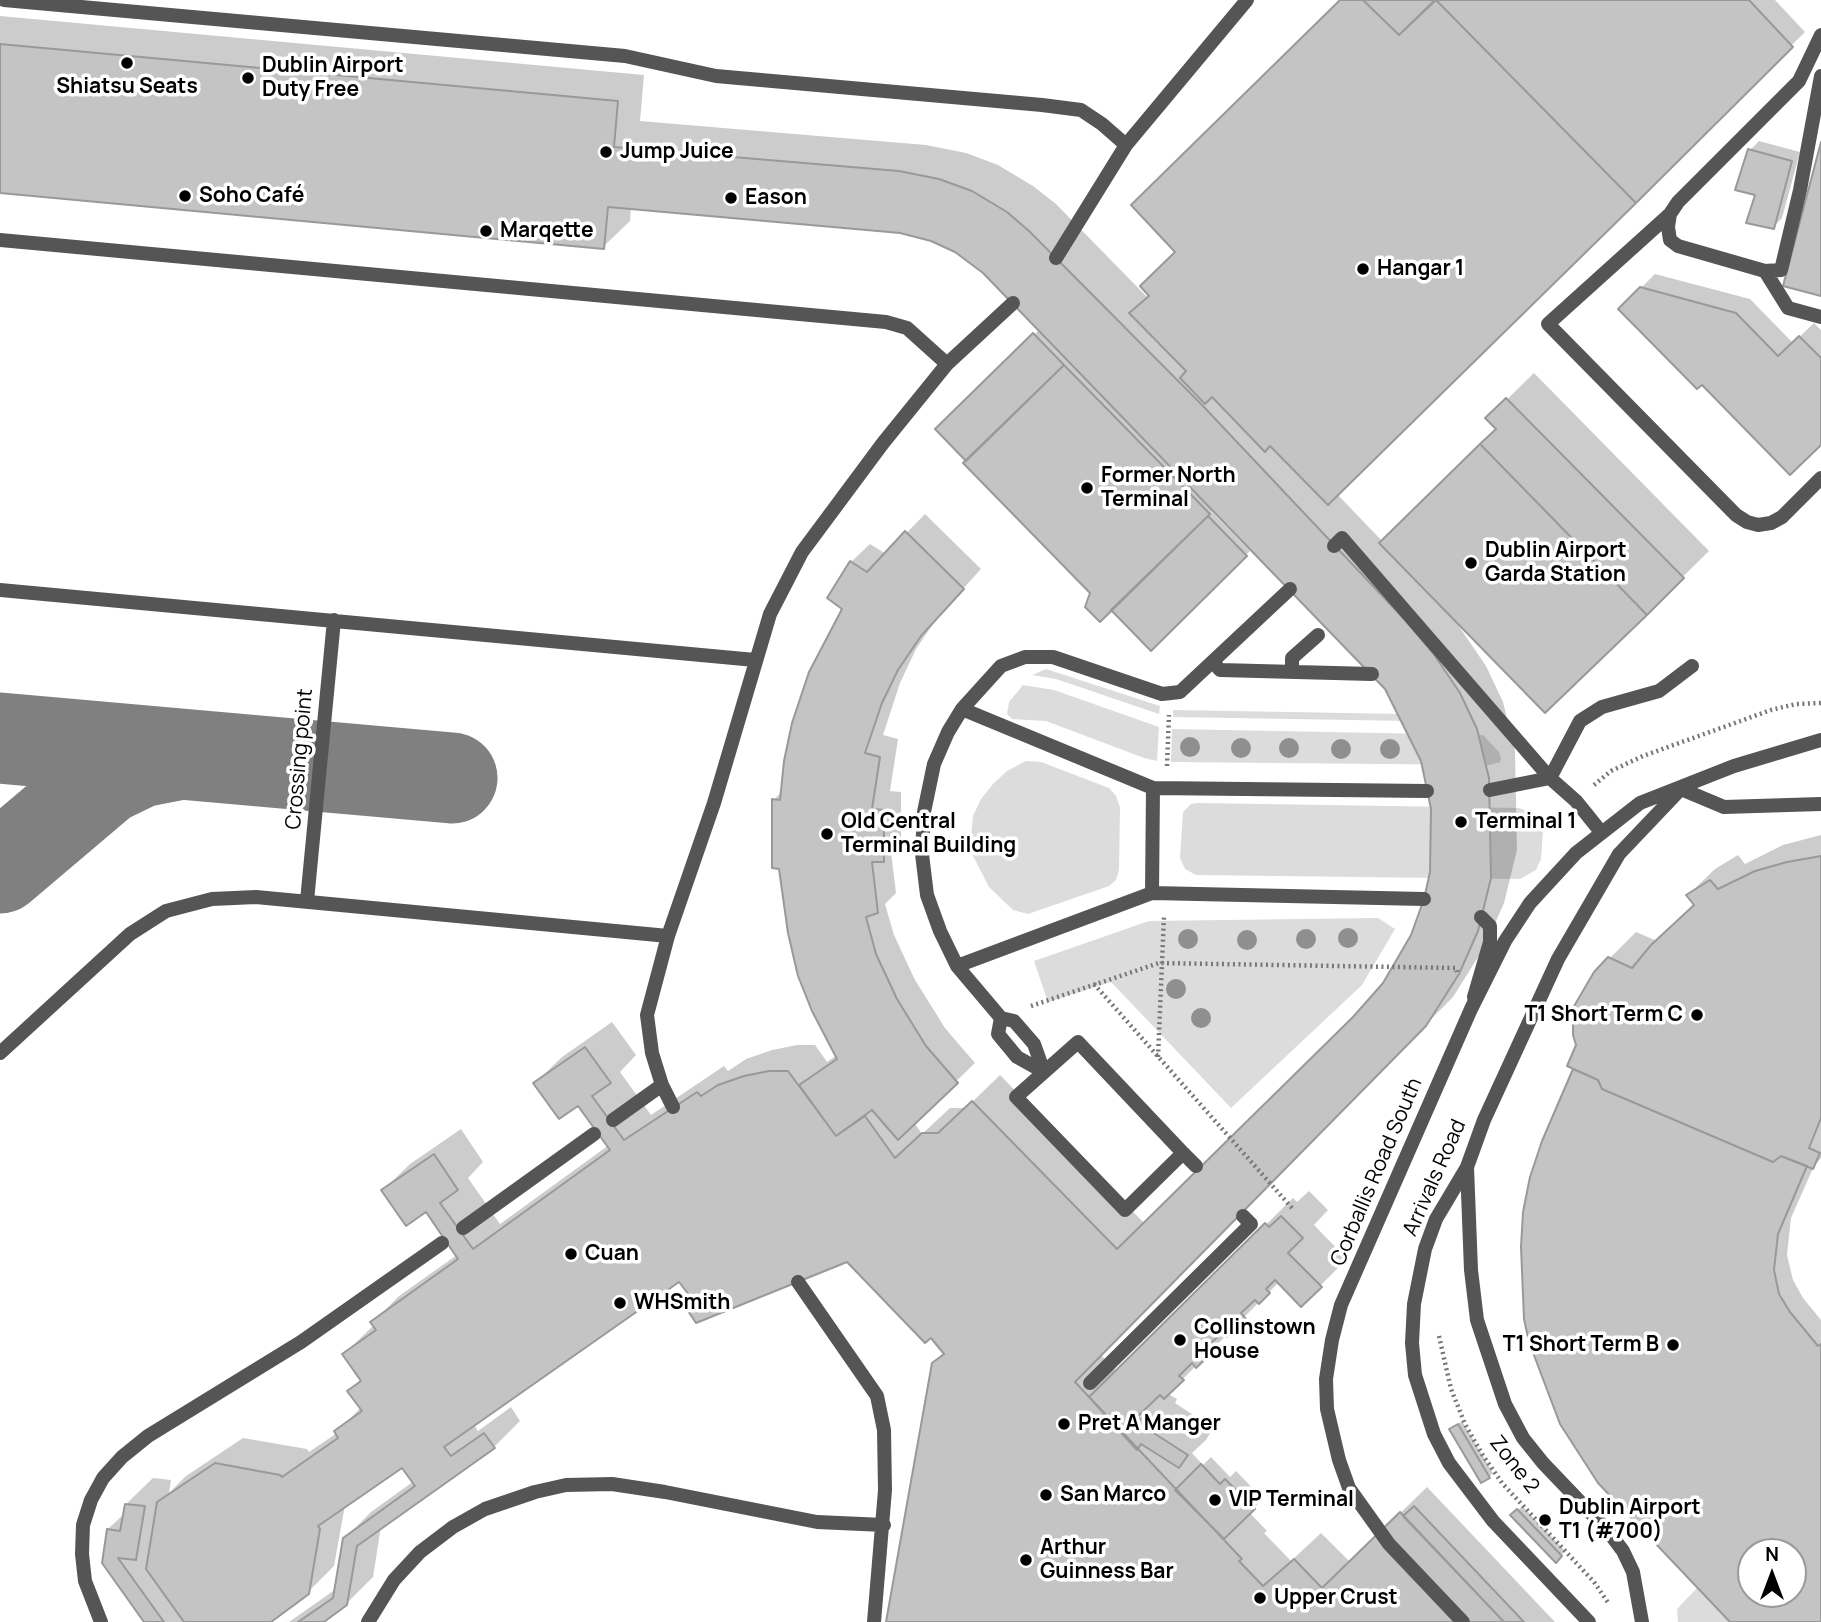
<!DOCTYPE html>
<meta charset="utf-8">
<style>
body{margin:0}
#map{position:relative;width:1821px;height:1622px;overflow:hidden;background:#fff;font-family:Manrope,sans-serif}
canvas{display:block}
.north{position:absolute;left:1737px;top:1538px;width:70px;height:70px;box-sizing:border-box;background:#fff;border:2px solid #999;border-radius:50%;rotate:0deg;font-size:19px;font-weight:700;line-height:28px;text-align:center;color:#000}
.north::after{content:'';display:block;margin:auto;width:24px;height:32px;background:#000;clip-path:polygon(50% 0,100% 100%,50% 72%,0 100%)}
</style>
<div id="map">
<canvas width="1821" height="1622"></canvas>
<div class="north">N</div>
</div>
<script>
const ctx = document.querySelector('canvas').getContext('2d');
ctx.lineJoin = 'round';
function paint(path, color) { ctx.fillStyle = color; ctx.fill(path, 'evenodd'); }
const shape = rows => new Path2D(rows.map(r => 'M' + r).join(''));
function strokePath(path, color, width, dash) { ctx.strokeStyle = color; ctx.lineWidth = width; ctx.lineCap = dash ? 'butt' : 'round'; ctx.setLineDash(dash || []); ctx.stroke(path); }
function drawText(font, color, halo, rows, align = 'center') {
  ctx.font = font + ' Manrope,sans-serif'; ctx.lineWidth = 7; ctx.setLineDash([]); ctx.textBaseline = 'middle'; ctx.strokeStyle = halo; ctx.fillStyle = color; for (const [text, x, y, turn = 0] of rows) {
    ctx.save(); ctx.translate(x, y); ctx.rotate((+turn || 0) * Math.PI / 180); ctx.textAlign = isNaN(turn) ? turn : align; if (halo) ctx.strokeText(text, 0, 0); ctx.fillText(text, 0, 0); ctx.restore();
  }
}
paint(shape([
 [1046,669,1160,706,1159,714,1056,679,1032,675],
 [1023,685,1054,690,1159,727,1157,761,1144,758,1046,721,1012,719,1007,714,1009,702],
 [1173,710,1461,715,1470,722,1173,717],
 [1172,729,1483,735,1499,752,1501,758,1500,762,1490,765,1171,762],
 [1026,761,1041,762,1109,788,1116,796,1120,807,1119,870,1116,880,1109,886,1028,914,1013,910,989,887,972,854,971,835,973,816,981,799,993,784,1007,771],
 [1197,803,1519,808,1530,812,1540,820,1543,831,1541,859,1536,870,1520,879,1196,875,1185,869,1180,858,1183,812,1191,804],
 [1378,918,1395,929,1362,985,1231,1108,1111,982,1048,1002,1034,961,1149,921],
 [1697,1588,1730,1622,1678,1622,1677,1609]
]), '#dcdcdc');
paint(shape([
 [1342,0,1775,0,1805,32,1337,494,1383,542,1498,429,1488,418,1534,373,1709,551,1646,613,1456,622,1486,666,1503,702,1515,751,1517,850,1504,903,1485,946,1453,997,1100,1354,1117,1372,1293,1198,1297,1202,1309,1191,1328,1210,1314,1225,1347,1259,1301,1305,1279,1282,1168,1394,1177,1399,1175,1403,1213,1428,1206,1440,1192,1453,1203,1465,1211,1457,1230,1477,1236,1471,1263,1499,1249,1512,1267,1531,1264,1533,1291,1561,1321,1533,1350,1562,1427,1487,1555,1622,888,1622,945,1353,931,1335,848,1260,693,1298,679,1279,474,1425,478,1431,511,1407,520,1421,494,1447,381,1526,373,1577,346,1604,321,1622,289,1622,336,1589,344,1539,371,1512,414,1481,403,1466,345,1505,334,1566,307,1593,270,1622,147,1622,104,1562,108,1529,125,1513,126,1504,153,1478,171,1480,169,1493,186,1476,243,1438,307,1449,309,1452,337,1433,361,1407,349,1391,361,1379,344,1354,374,1325,372,1323,399,1296,457,1255,426,1210,383,1190,410,1164,461,1129,483,1162,468,1178,500,1224,609,1145,579,1104,535,1083,562,1057,612,1022,636,1055,620,1072,651,1115,724,1066,728,1071,746,1059,772,1050,797,1045,815,1045,827,1062,837,1055,774,800,782,791,844,609,851,562,870,544,886,554,925,514,981,569,939,615,916,649,900,683,883,735,898,739,890,791,901,792,901,841,891,852,896,893,885,904,894,935,915,980,945,1028,975,1063,914,1122,922,1134,950,1108,966,1108,1000,1075,1145,1224,1357,1015,1384,984,1413,936,1432,872,1433,809,1423,760,1387,688,1214,508,1211,511,1250,551,1151,648,1111,608,1092,592,937,429,1040,329,984,271,955,251,931,240,901,232,631,207,630,221,603,247,0,192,0,16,644,75,640,121,926,145,966,153,998,165,1033,186,1056,204,1148,298],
 [1759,141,1800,152,1782,218,1773,227,1757,193,1750,150],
 [1655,274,1750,299,1793,343,1814,323,1821,330,1821,443,1702,382,1620,309],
 [1821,835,1821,1158,1814,1166,1791,1218,1787,1255,1793,1280,1803,1298,1821,1320,1821,1622,1734,1622,1574,1070,1595,973,1636,932,1657,941,1695,904,1688,895,1715,869,1738,855,1745,864,1783,845],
 [1751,1552,1793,1552,1793,1594,1751,1594],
 [1462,1421,1493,1473,1489,1477,1451,1429],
 [1522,1506,1565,1551,1556,1561,1513,1515]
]), '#0003');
strokePath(shape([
 [0,738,452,778],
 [0,868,105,779,140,762,181,754]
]), '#808080', 91);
const building = shape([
 [1340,0,1363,0,1399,35,1436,0,1636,203,1328,505,1270,446,1265,452,1212,397,1205,404,1180,378,1186,371,1129,313,1149,296,1140,286,1175,252,1131,205,1340,0],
 [1363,0,1435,0,1399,35,1363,0],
 [1436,0,1749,0,1793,47,1636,203,1436,0],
 [0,44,618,101,614,147,899,171,939,179,972,191,1007,212,1029,231,1203,406,1405,620,1433,653,1460,693,1477,729,1489,778,1491,878,1478,931,1459,974,1426,1026,1075,1382,1242,1559,1239,1561,1263,1586,1294,1559,1322,1588,1400,1512,1504,1622,886,1622,932,1363,944,1354,931,1338,925,1343,847,1262,696,1323,684,1305,692,1299,679,1282,444,1447,451,1456,484,1433,495,1448,357,1546,347,1605,324,1622,298,1622,333,1598,343,1538,415,1486,402,1468,318,1526,320,1529,309,1594,271,1622,184,1622,146,1569,157,1502,215,1463,280,1475,282,1477,338,1438,334,1431,362,1411,347,1391,361,1381,342,1354,376,1330,370,1322,458,1259,426,1212,406,1226,381,1190,434,1154,458,1190,440,1203,473,1249,610,1150,578,1106,559,1119,533,1083,585,1047,611,1083,592,1096,624,1140,697,1092,701,1096,718,1085,744,1076,769,1071,788,1071,836,1136,865,1116,895,1158,922,1133,938,1133,972,1101,1117,1249,1353,1017,1383,983,1411,935,1424,899,1430,872,1431,809,1421,761,1385,689,983,273,955,252,931,241,900,233,608,207,604,249,0,193,0,44],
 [1821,142,1821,296,1783,286,1821,142],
 [1748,149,1792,161,1774,229,1746,223,1755,195,1735,190,1748,149],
 [1640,287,1736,313,1778,356,1799,336,1821,358,1821,445,1790,475,1702,385,1697,389,1618,309,1640,287],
 [1033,333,1064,365,966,461,935,429,1033,333],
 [1064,365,1210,514,1100,622,1085,607,1090,593,963,463,1064,365],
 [1506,398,1684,578,1647,615,1480,444,1496,429,1485,418,1506,398],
 [1480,444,1647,615,1545,713,1379,543,1480,444],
 [1208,516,1247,556,1151,651,1111,610,1208,516],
 [905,531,964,589,921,636,898,670,882,703,865,753,880,757,872,809,884,810,884,862,872,862,878,913,866,917,876,954,897,999,926,1046,958,1083,898,1140,872,1110,836,1136,799,1085,837,1059,812,1011,798,976,788,933,779,869,772,868,772,799,780,800,784,761,792,723,809,672,842,609,827,598,850,561,867,572,905,531],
 [1821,856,1821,1118,1809,1148,1820,1153,1813,1169,1781,1156,1773,1162,1602,1089,1598,1080,1567,1066,1576,1045,1573,1035,1573,1008,1594,972,1608,957,1632,968,1651,945,1694,905,1686,895,1710,880,1718,889,1755,871,1787,862,1821,856],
 [1573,1069,1598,1080,1602,1089,1773,1162,1781,1156,1807,1166,1778,1234,1774,1270,1779,1294,1790,1312,1818,1346,1821,1344,1821,1622,1730,1622,1598,1483,1560,1424,1529,1342,1524,1319,1521,1247,1523,1212,1530,1177,1542,1141,1573,1069],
 [1751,1552,1793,1552,1793,1594,1751,1594,1751,1552],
 [1281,1216,1303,1238,1288,1253,1322,1287,1301,1307,1275,1280,1266,1289,1270,1293,1259,1304,1255,1300,1241,1313,1246,1319,1227,1337,1223,1332,1211,1343,1216,1349,1196,1368,1192,1363,1179,1376,1184,1380,1164,1399,1160,1395,1137,1417,1152,1426,1149,1430,1188,1455,1179,1468,1141,1444,1137,1450,1089,1397,1265,1223,1269,1227,1281,1216],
 [1458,1424,1490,1478,1481,1483,1449,1429,1458,1424],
 [1201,1464,1220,1484,1225,1479,1255,1509,1224,1539,1175,1490,1201,1464],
 [125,1504,145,1506,136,1560,118,1558,164,1622,144,1622,102,1563,107,1529,120,1531,125,1504],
 [1414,1506,1524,1622,1504,1622,1403,1516,1414,1506],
 [1517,1509,1562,1556,1556,1563,1510,1515,1517,1509]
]);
paint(building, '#c4c4c4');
strokePath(building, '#999', 2);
strokePath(shape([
 [1167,766,1169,715],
 [1594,785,1611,771,1643,756,1771,710,1796,704,1821,703],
 [1094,984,1292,1208],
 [1031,1006,1159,963,1456,968,1457,972],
 [1158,1057,1164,916],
 [1439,1336,1451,1389,1465,1424,1482,1454,1502,1483,1594,1582,1609,1604]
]), '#777', 4.5, [2, 3.5]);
strokePath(shape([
 [4,0,625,56,716,76,1042,105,1081,110,1102,124,1126,145],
 [1821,35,1799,81,1678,202,1670,214,1668,227,1670,240,1678,246,1765,271,1788,308,1821,317],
 [1670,214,1548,324,1736,515,1747,522,1758,525,1771,523,1782,517,1821,478],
 [0,240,886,322,907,328,947,364],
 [1056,258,1126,145,1247,0],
 [1765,271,1781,270,1800,190,1821,76],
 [1334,546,1342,538,1550,778,1576,801,1601,832],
 [0,590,755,660],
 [1213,662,1220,670,1372,674],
 [1292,672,1292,658,1318,635],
 [1153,788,1427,791],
 [1681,789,1724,807,1821,804],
 [1490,790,1550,778,1580,721,1602,707,1659,691,1692,666],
 [1152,893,1424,899],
 [307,901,334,620],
 [957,966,1152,893,1153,788,962,709],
 [1474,997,1490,942,1490,926,1481,917],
 [1001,1018,998,1034,1017,1057,1044,1072,1034,1044,1014,1021,1001,1018,957,966,940,931,927,895,922,854,924,812,934,764,948,732,962,709,1001,666,1025,657,1053,657,1162,694,1180,692,1290,589],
 [0,1053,130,934,166,911,212,899,256,897,668,936],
 [673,1107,662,1085,652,1053,647,1015,668,936,714,803,770,614,802,552,883,443,947,364,1013,303],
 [613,1120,662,1085],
 [1183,1153,1125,1210,1016,1097,1078,1042,1183,1153,1196,1166],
 [463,1228,594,1134],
 [798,1282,877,1396,884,1430,885,1490,874,1622],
 [1090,1383,1251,1224,1243,1216],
 [101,1622,85,1581,82,1554,83,1525,91,1500,103,1478,122,1457,148,1436,301,1342,442,1243],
 [368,1622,394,1580,420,1552,453,1527,485,1509,535,1492,566,1485,612,1484,665,1492,817,1522,884,1525]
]), '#555', 14);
strokePath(shape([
 [1467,1167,1471,1270,1477,1320,1505,1404,1523,1438,1543,1463,1608,1531,1623,1551,1633,1572,1642,1622],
 [1463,1622,1389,1544,1349,1488,1339,1460,1327,1409,1326,1379,1332,1340,1341,1305,1471,1009,1505,941,1530,903,1576,853,1640,803,1734,766,1821,740],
 [1589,1622,1493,1521,1449,1463,1434,1434,1415,1375,1412,1343,1414,1304,1425,1249,1436,1219,1467,1167,1484,1120,1558,959,1619,854,1677,793]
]), '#555', 14);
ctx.fillStyle = '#8f8f8f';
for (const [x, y] of [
 [1190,747],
 [1241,748],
 [1289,748],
 [1341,749],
 [1390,749],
 [1348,938],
 [1188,939],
 [1306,939],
 [1247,940],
 [1176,989],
 [1201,1018]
]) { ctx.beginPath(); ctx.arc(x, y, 10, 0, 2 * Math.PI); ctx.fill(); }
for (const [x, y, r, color] of [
 [127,63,7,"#000"],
 [248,78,7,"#000"],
 [606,152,7,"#000"],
 [185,196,7,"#000"],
 [731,198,7,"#000"],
 [486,231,7,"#000"],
 [1363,269,7,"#000"],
 [1087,488,7,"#000"],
 [1471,563,7,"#000"],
 [1461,822,7,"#000"],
 [827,834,7,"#000"],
 [1697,1015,7,"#000"],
 [571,1254,7,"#000"],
 [620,1303,7,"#000"],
 [1180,1340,7,"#000"],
 [1673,1345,7,"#000"],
 [1064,1424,7,"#000"],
 [1046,1495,7,"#000"],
 [1215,1500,7,"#000"],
 [1545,1520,7,"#000"],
 [1026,1560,7,"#000"],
 [1260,1598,7,"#000"]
]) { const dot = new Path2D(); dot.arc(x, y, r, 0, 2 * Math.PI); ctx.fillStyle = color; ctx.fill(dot); strokePath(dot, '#fff', 2.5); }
drawText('bold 21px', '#000', '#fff', [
 ["Dublin Airport",262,66],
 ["Duty Free",262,90],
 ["Shiatsu Seats",127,87,"center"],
 ["Jump Juice",620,152],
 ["Soho Café",199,196],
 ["Eason",745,198],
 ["Marqette",500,231],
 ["Hangar 1",1377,269],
 ["Former North",1101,476],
 ["Terminal",1101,500],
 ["Dublin Airport",1485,551],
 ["Garda Station",1485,575],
 ["Old Central",841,822],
 ["Terminal Building",841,846],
 ["Terminal 1",1475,822],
 ["T1 Short Term C",1683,1015,"right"],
 ["Cuan",585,1254],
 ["WHSmith",634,1303],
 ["Collinstown",1194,1328],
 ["House",1194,1352],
 ["T1 Short Term B",1659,1345,"right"],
 ["Pret A Manger",1078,1424],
 ["San Marco",1060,1495],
 ["VIP Terminal",1229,1500],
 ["Dublin Airport",1559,1508],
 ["T1 (#700)",1559,1532],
 ["Arthur",1040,1548],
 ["Guinness Bar",1040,1572],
 ["Upper Crust",1274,1598]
], 'left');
drawText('21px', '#000', '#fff', [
 ["Crossing point",300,759,-85],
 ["Corballis Road South",1377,1172,-67],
 ["Arrivals Road",1435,1178,-66],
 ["Zone 2",1514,1465,52]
]);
</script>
